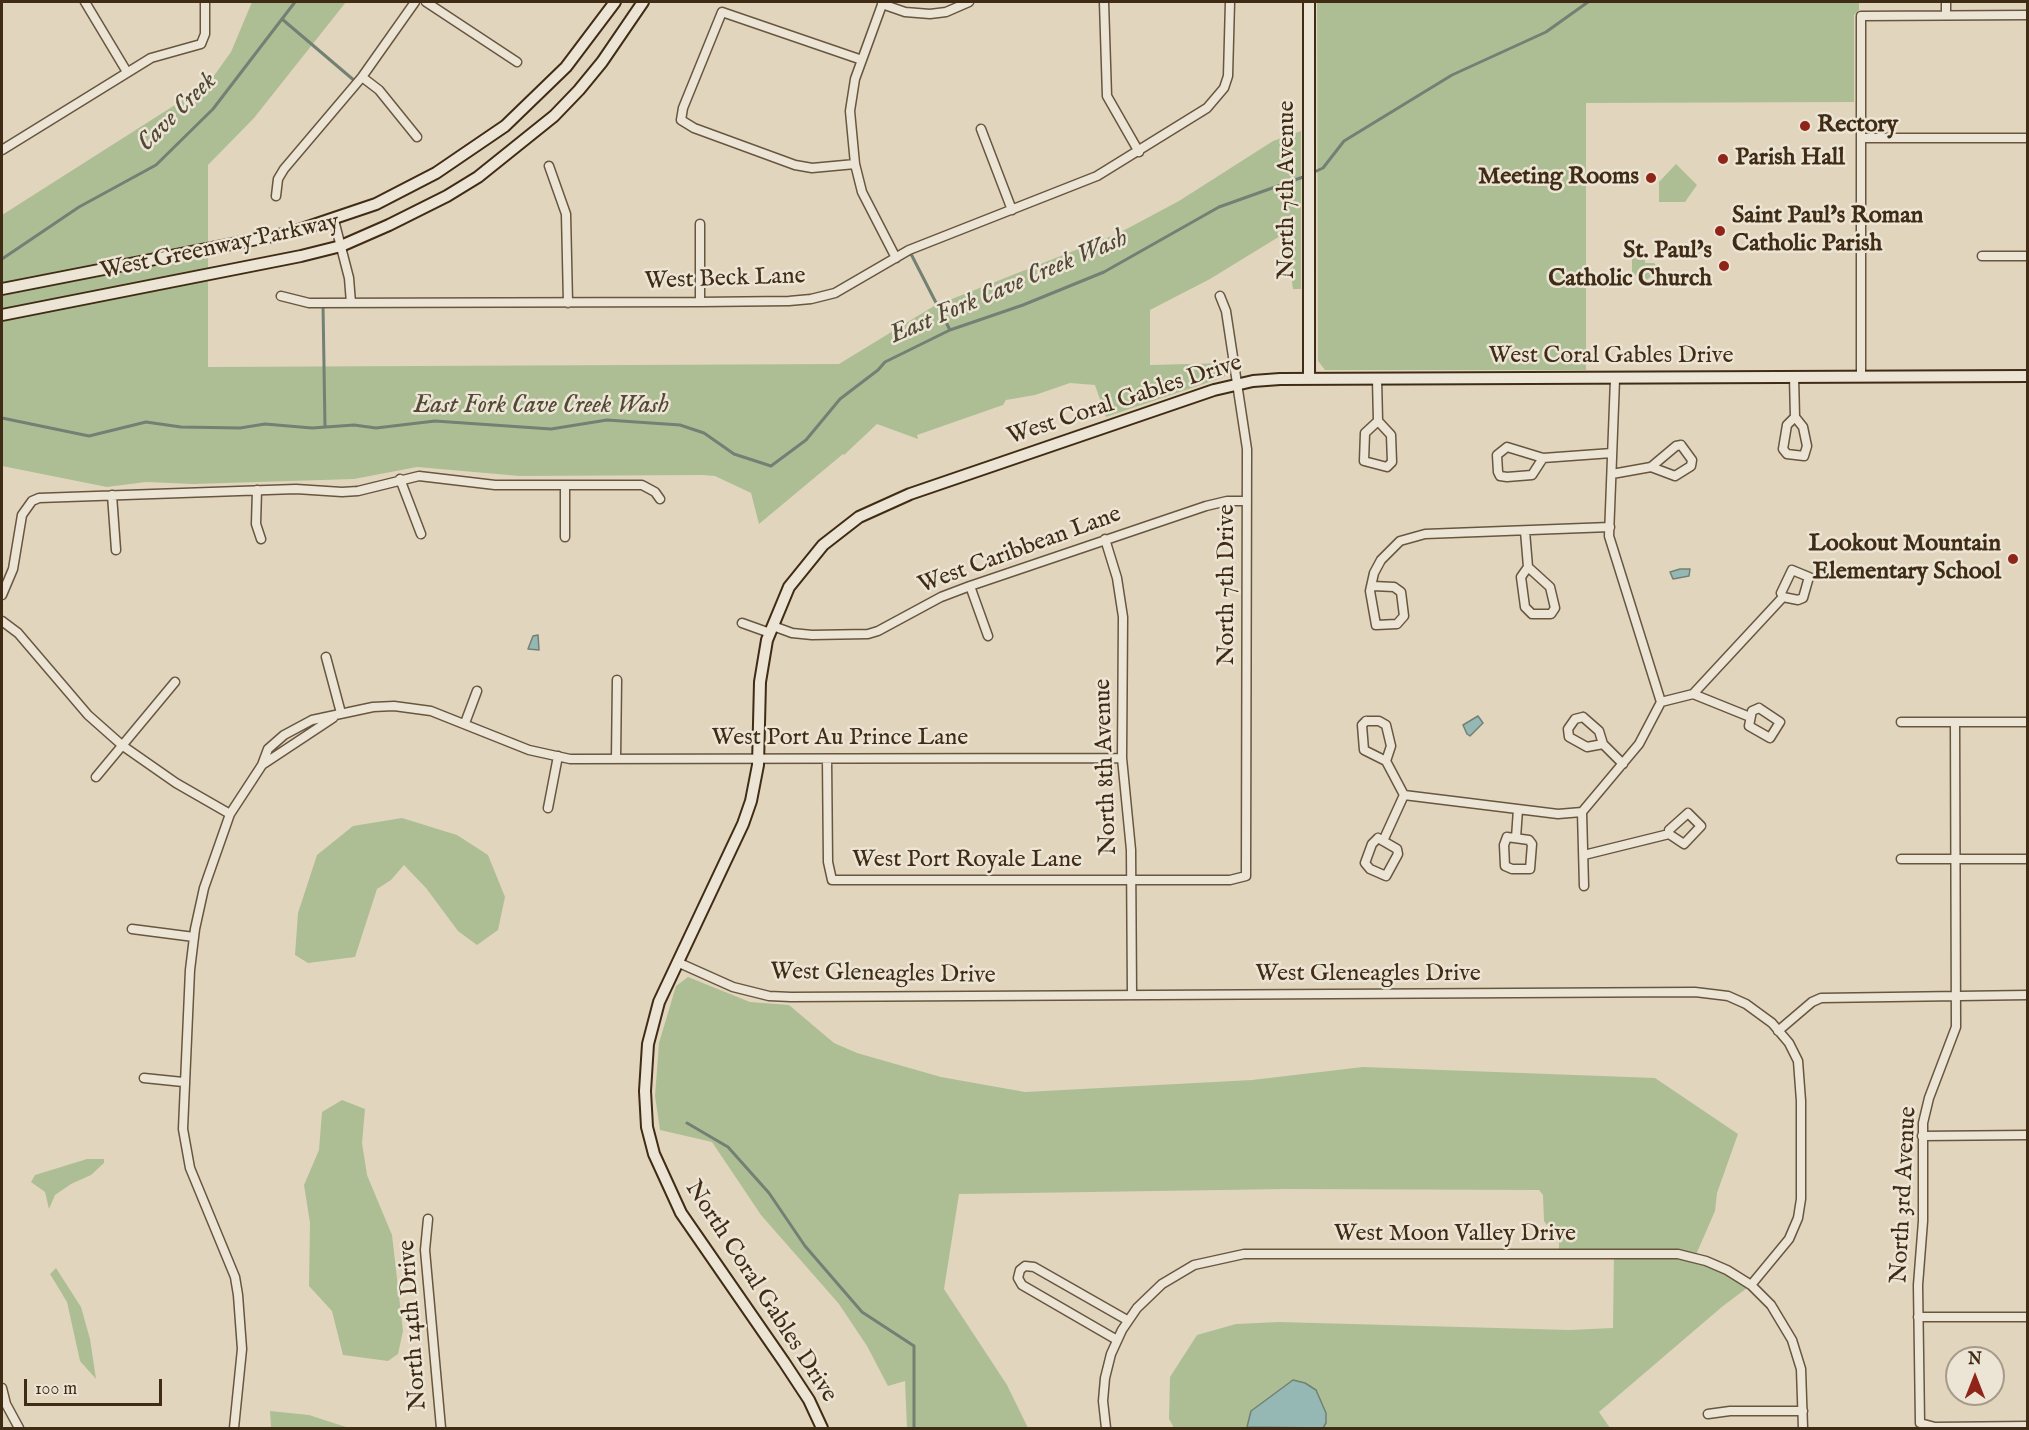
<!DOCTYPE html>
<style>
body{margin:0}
#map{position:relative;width:2029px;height:1430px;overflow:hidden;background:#e2d5bd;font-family:"IM FELL English",serif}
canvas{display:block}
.frame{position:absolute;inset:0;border:3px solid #402c15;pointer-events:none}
.north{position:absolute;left:1945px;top:1346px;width:60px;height:60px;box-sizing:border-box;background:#ece4d4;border:2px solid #a79a88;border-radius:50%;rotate:0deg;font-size:16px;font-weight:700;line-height:24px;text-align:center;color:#402c15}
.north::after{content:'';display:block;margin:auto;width:21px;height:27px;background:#8f2418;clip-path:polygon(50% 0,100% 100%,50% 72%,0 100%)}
.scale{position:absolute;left:24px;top:1379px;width:138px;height:27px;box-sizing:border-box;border:3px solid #402c15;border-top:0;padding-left:8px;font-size:18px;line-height:21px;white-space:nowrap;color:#402c15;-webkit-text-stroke:4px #ece4d4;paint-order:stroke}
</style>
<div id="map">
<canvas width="2029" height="1430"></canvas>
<div class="frame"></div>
<div class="north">N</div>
<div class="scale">100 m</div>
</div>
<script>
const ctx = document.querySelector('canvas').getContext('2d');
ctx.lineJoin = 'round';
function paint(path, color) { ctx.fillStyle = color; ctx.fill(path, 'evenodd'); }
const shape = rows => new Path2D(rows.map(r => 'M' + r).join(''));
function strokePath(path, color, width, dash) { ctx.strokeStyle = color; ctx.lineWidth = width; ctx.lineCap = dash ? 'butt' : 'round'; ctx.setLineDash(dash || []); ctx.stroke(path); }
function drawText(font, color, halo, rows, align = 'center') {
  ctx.font = font + ' "IM FELL English",serif'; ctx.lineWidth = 5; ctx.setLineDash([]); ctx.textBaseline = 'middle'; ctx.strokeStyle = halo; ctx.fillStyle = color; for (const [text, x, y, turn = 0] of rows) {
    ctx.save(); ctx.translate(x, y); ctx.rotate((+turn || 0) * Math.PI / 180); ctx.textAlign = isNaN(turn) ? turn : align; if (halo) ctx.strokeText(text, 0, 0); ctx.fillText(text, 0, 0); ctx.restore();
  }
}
paint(shape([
 [252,2,346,2,254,118,208,165,208,367,839,364,934,306,1119,233,1179,201,1273,141,1301,131,1301,289,1293,289,1285,233,1210,279,1150,310,1150,365,1228,363,1228,371,1224,377,1106,417,1095,385,1070,383,1035,395,1006,400,1003,405,917,435,918,439,877,424,844,455,843,454,759,524,751,493,715,476,703,475,520,476,417,467,354,479,193,484,146,482,107,487,2,466,2,215,208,84,231,52],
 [1317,2,1859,2,1859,10,1854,15,1854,102,1586,103,1586,370,1325,370,1318,361],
 [1676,164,1697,185,1685,202,1659,202,1659,182],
 [1632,257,1639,257,1639,260,1645,260,1645,263,1654,263,1659,268,1644,283,1632,272],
 [402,818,457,835,488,855,505,897,498,930,477,945,458,931,426,888,404,865,391,880,377,889,355,957,308,963,295,955,298,913,317,855,353,826],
 [688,977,750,1002,789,1005,834,1043,857,1053,941,1077,1025,1092,1252,1080,1363,1067,1655,1078,1738,1134,1717,1193,1715,1211,1695,1257,1751,1285,1723,1306,1599,1412,1610,1428,1174,1428,1169,1419,1170,1377,1197,1335,1236,1324,1279,1322,1570,1330,1613,1328,1614,1254,1559,1254,1559,1243,1544,1221,1543,1195,1539,1190,1287,1189,959,1194,944,1289,1007,1385,1028,1428,907,1428,905,1381,888,1386,867,1346,839,1304,761,1215,712,1142,660,1130,655,1096,659,1043,676,986],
 [342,1100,365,1109,362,1143,367,1175,392,1235,403,1331,398,1354,388,1361,343,1355,332,1311,309,1286,310,1223,304,1185,319,1150,322,1112],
 [87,1159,104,1159,104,1163,91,1175,71,1184,55,1195,49,1209,45,1192,31,1182,35,1175],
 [56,1268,81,1307,90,1339,96,1379,80,1361,67,1302,50,1274],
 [270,1411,309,1415,349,1428,271,1428]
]), '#adbe95');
const water = shape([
 [1680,569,1690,569,1689,576,1673,579,1670,572,1680,569],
 [538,635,539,650,528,649,533,636,538,635],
 [1478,716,1483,723,1470,736,1467,734,1463,725,1478,716],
 [1293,1380,1305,1383,1316,1390,1326,1413,1326,1423,1323,1428,1247,1427,1251,1411,1293,1380]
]);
paint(water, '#95b8b4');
strokePath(water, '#738074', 1.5);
strokePath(shape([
 [282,19,356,82],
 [1312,173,1323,168,1344,141,1452,75,1546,32,1588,2],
 [910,252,950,330],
 [2,259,79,207,156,165,213,109,295,2],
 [323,305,325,427],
 [2,418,89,436,146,422,181,427,240,428,265,424,312,428,354,425,376,428,435,421,551,429,607,420,680,425,704,433,734,454,771,466,806,440,840,399,878,370,885,362,950,330,1023,305,1104,272,1219,207,1306,176],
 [687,1123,728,1147,769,1193,805,1246,862,1312,914,1346,914,1428]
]), '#738074', 3);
const street = shape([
 [85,2,127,72],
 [426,2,517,62],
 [883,2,855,79,850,111,855,164,862,192,896,258],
 [1104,2,1107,96,1139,152],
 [882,4,905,12,930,14,946,12,969,2],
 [1946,15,1946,2],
 [362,77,379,90,417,137],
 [981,129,1012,210],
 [1861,138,2028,138],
 [2,150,151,58,201,44,205,34,205,2],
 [855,164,812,168,795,165,694,128,681,120,683,108,722,12,862,60],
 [549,166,566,214,568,303],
 [276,196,278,179,284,169,362,77,415,2],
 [334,220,349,278,351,303],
 [700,224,700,302],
 [1982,256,2028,256],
 [281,296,309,303,700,302,789,301,811,299,835,293,909,250,1097,176,1207,108,1224,88,1228,76,1230,2],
 [1861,376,1861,16,2028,15],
 [1794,377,1795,417,1803,427,1807,446,1804,456,1787,454,1783,449,1787,425,1795,417],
 [1377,379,1378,421,1391,435,1392,462,1387,467,1364,461,1365,433,1378,421],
 [1681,445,1692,460,1691,466,1675,476,1651,467,1676,446,1681,445],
 [1543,458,1532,475,1507,477,1500,476,1498,472,1497,455,1507,447,1543,458,1612,453],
 [1612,474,1651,467],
 [400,479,421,534],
 [257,490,256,524,261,539],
 [112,495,116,550],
 [1525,531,1528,567],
 [565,537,565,485],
 [1105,539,1117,578,1123,617,1122,758,1131,850,1132,995],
 [1528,567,1550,587,1555,608,1551,614,1532,614,1525,607,1521,577,1528,567],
 [970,586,988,636],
 [1373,586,1394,587,1401,592,1404,616,1397,624,1376,625,1370,591,1374,573,1381,560,1400,541,1425,534,1610,527],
 [2,595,13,569,22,515,32,501,39,498,296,489,342,492,358,491,419,476,495,485,642,485,655,492,660,499],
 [2,621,18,633,88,715,123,746,176,783,230,814],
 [742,623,770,633],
 [773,626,792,633,812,635,868,634,878,631,941,597,970,586,1206,506,1227,501,1247,501],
 [326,657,341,713],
 [1693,694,1750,717],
 [1661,702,1693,694,1783,597,1781,593,1792,570,1809,577,1803,598,1798,600,1783,597],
 [1759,708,1780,722,1770,738,1749,726,1752,711,1759,708],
 [1583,717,1599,731,1603,744,1587,747,1569,737,1568,729,1575,719,1583,717],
 [1366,721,1379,721,1386,725,1391,746,1386,761,1364,750,1362,725,1366,721],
 [1901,722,2028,722],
 [1955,722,1956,1027,1929,1098,1923,1123,1923,1221,1918,1285,1920,1423,1935,1427,2028,1426],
 [465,723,477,691],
 [1603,744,1623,764],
 [616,759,617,680],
 [827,759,828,862,832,880,1230,880,1246,876,1247,449,1226,311,1220,296],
 [1386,761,1404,795,1558,814,1582,812],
 [262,765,333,718],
 [96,777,175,682],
 [548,808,558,756],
 [1688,813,1701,826,1684,844,1669,834,1669,830,1688,813],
 [1507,837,1529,840,1532,844,1530,869,1512,869,1505,866,1504,845,1507,837],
 [1378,838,1397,849,1398,854,1386,876,1370,869,1365,863,1372,844,1378,838],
 [1516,838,1518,809],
 [1383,841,1404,795],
 [1584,855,1669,834],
 [1901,859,2028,859],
 [1584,886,1582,812,1639,744,1661,702,1609,536,1615,379],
 [132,929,194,937],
 [677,962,733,987,769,996,791,997,1695,992,1728,996,1746,1004,1772,1023,1789,1043,1798,1061,1801,1101,1801,1199,1798,1218,1789,1239,1751,1285],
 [1778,1031,1812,1002,1821,998,2028,995],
 [144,1078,183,1082],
 [1922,1136,2028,1135],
 [428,1219,425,1250,441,1428],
 [1918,1317,2028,1317],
 [1117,1340,1022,1285,1018,1278,1020,1270,1025,1266,1034,1267,1127,1320],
 [2,1388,6,1404,19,1428],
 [1708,1414,1730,1411,1803,1411],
 [234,1428,242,1349,238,1295,235,1277,190,1168,183,1129,190,970,195,929,204,888,230,814,262,765,268,749,284,735,312,720,373,707,394,706,431,711,529,750,570,759,1122,758],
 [1106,1428,1103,1401,1105,1378,1111,1354,1122,1330,1137,1308,1162,1284,1194,1265,1244,1254,1678,1254,1706,1261,1727,1270,1751,1285,1771,1305,1792,1340,1801,1369,1803,1428]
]);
const secondary = shape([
 [1309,2,1309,379],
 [2,289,293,232,376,204,436,173,505,126,566,67,615,2],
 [2,315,301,256,341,246,389,225,447,196,478,177,554,116,579,90,602,62,643,2],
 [822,1428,809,1400,784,1362,681,1213,654,1154,647,1127,645,1091,648,1044,659,1002,743,824,751,801,758,765,760,682,767,640,789,587,823,545,859,517,910,494,1214,390,1253,381,1280,379,2028,376]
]);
strokePath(street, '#68563f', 11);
strokePath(secondary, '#402c15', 14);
strokePath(street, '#ece4d4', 8);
strokePath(secondary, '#ece4d4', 10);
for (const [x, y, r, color] of [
 [1805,126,6,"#8f2418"],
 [1723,159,6,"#8f2418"],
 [1651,178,6,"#8f2418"],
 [1720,231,6,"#8f2418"],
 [1724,266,6,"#8f2418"],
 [2013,559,6,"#8f2418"]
]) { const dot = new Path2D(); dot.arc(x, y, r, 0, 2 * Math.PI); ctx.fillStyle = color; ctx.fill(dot); strokePath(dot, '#ece4d4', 2); }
drawText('bold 24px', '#402c15', '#ece4d4', [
 ["Rectory",1817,126],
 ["Parish Hall",1735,159],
 ["Meeting Rooms",1639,178,"right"],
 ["Saint Paul's Roman",1732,217],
 ["Catholic Parish",1732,245],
 ["St. Paul's",1712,252,"right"],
 ["Catholic Church",1712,280,"right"],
 ["Lookout Mountain",2001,545,"right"],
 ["Elementary School",2001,573,"right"]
], 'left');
drawText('24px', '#402c15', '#ece4d4', [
 ["North 7th Avenue",1288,190,-90],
 ["West Greenway Parkway",220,248,-12],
 ["West Beck Lane",725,280,-2],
 ["West Coral Gables Drive",1611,357],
 ["West Coral Gables Drive",1125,401,-18],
 ["West Caribbean Lane",1020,551,-20],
 ["North 7th Drive",1228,585,-90],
 ["West Port Au Prince Lane",840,739],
 ["North 8th Avenue",1107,767,-92],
 ["West Port Royale Lane",967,861],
 ["West Gleneagles Drive",883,975,1],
 ["West Gleneagles Drive",1368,975],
 ["North 3rd Avenue",1905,1195,-87],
 ["West Moon Valley Drive",1455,1235],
 ["North Coral Gables Drive",760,1292,57],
 ["North 14th Drive",414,1325,-94]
]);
drawText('italic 26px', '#514835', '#ece4d4', [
 ["Cave Creek",178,113,-45],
 ["East Fork Cave Creek Wash",1009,288,-23],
 ["East Fork Cave Creek Wash",541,407]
]);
</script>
